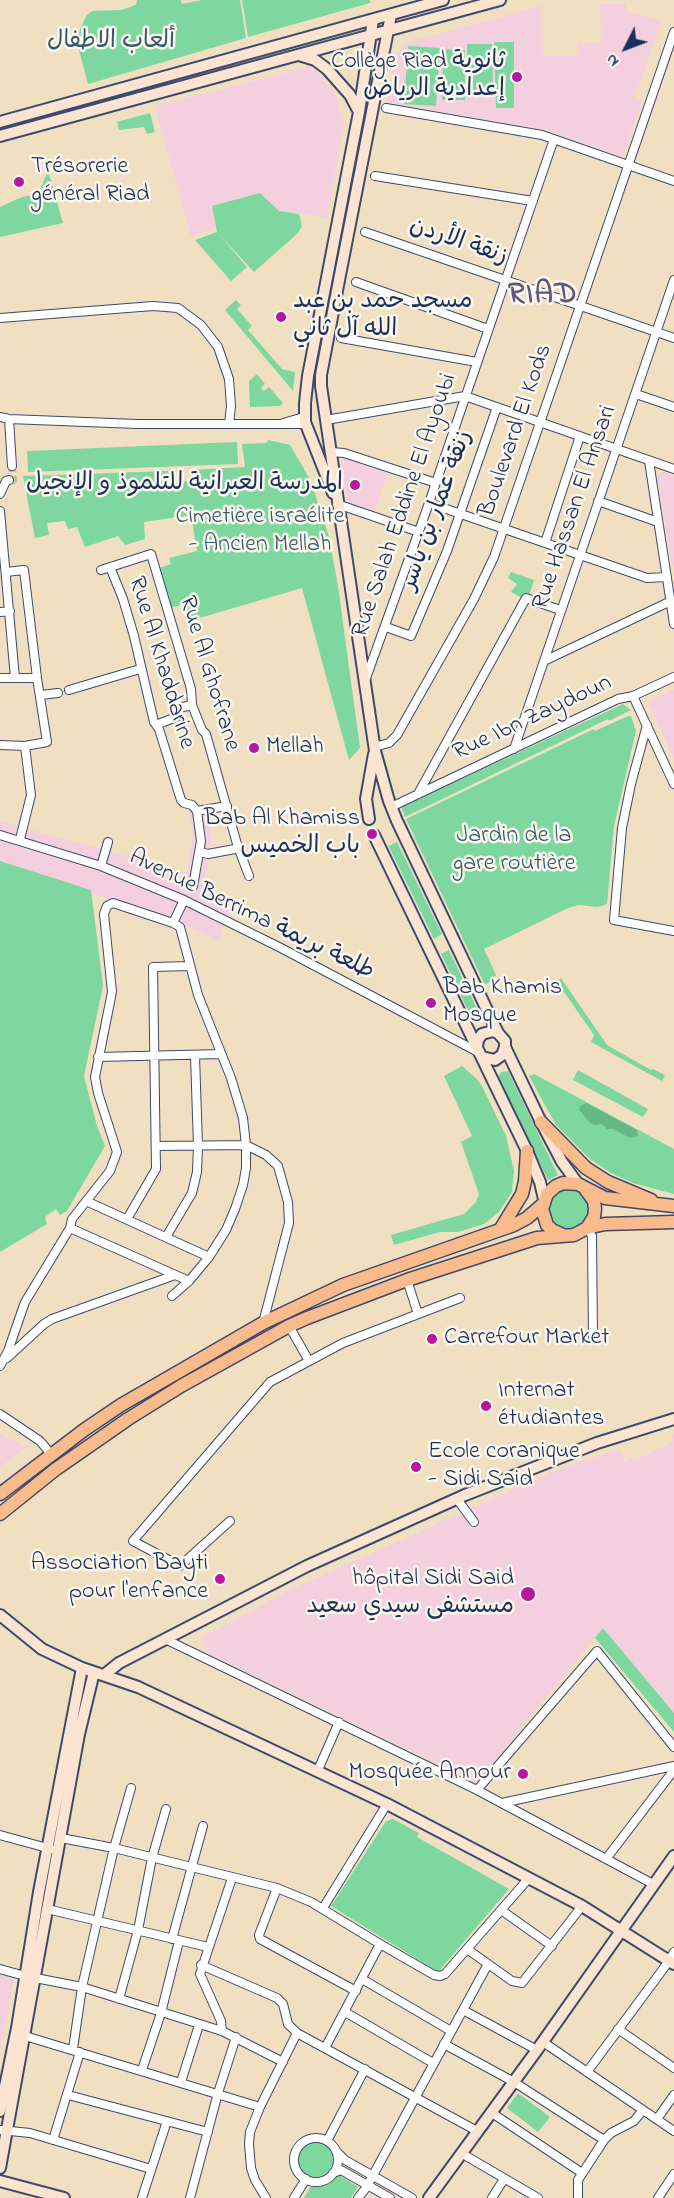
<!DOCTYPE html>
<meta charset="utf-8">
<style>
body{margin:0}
#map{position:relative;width:674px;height:2198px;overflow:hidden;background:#f0e0c1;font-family:"Indie Flower",sans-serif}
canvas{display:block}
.north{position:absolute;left:596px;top:18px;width:60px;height:60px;-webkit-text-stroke:4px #fbf7ec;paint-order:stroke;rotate:228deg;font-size:16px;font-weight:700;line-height:24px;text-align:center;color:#1b2f5e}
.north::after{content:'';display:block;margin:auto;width:21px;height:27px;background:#1b2f5e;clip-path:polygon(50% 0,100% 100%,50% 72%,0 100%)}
</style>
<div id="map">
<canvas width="674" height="2198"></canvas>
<div class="north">N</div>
</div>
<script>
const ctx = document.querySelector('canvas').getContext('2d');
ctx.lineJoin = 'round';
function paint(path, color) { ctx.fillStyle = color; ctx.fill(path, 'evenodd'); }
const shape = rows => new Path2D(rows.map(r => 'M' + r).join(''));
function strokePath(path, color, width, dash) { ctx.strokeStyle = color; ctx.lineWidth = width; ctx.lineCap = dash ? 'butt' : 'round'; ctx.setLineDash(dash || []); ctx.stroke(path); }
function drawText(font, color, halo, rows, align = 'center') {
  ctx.font = font + ' "Indie Flower","Playpen Sans Arabic",sans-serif'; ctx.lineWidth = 5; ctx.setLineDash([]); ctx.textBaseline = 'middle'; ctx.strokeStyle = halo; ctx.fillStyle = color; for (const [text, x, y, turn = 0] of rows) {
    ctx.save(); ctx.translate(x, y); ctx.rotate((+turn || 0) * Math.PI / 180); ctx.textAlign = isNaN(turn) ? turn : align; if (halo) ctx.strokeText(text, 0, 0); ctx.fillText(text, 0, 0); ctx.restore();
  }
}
paint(shape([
 [600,4,626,4,626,11,662,21,634,98,642,101,623,157,545,130,387,103,396,55,404,43,542,6,543,56,577,56,577,43,601,43],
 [311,66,334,91,344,123,327,218,279,210,191,236,155,106],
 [345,459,388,473,374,513,348,505,341,462],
 [664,472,674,475,674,566,672,566,657,474],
 [674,689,674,758,648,702],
 [203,806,211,834,210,857,202,888,235,900,218,940,165,916,0,865,0,821,187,873,193,835,189,812],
 [0,1434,26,1447,0,1467],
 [674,1434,674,1713,603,1628,477,1782,207,1653,201,1638,286,1592,556,1470,619,1449,625,1462,632,1458,634,1461,673,1442,671,1435],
 [0,1974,14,1978,0,2051]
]), '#f4cfdd');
paint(shape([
 [137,0,181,0,182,4,202,0,240,0,246,38,88,84,76,39,86,16,92,11,121,10,136,5],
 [242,0,370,0,370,3,248,37],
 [494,42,514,42,514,108,496,108],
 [467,44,492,44,493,90,468,90],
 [408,46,440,48,436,106,404,104],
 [443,49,465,50,465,100,442,100],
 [150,113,155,132,147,134,144,127,119,130,117,122],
 [48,170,63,223,0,237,0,207,17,199,39,192,46,175,46,171],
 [260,193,279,211,299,214,302,226,298,233,254,272,217,232,212,206],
 [217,232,247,267,231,281,195,240],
 [236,300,241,305,237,309,252,326,248,330,282,369,295,372,293,391,225,310],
 [257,374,265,384,261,388,264,391,269,387,283,403,280,406,250,407,249,381],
 [268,440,290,445,311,481,329,537,338,586,360,748,349,760,302,588,189,621,184,604,169,608,159,568,171,564,169,558,197,551,191,515,144,522,145,539,125,545,118,536,85,547,77,527,68,529,65,521,47,523,49,535,35,538,23,476,168,471,169,482,190,481,190,470,245,467,242,444,266,443],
 [237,442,238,464,28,472,27,451],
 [511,572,534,580,529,596,522,598,511,592,517,584,508,578],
 [623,704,631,710,609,721,608,719,405,817,401,807],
 [628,716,631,716,636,731,614,826,607,904,598,907,578,905,568,908,484,949,496,975,495,977,487,984,484,983,406,819,594,729,595,731],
 [397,842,442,934,434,939,387,843,389,846],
 [0,861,91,890,103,986,84,1076,97,1126,105,1146,67,1211,60,1215,56,1209,45,1217,47,1224,0,1252],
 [449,950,480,1015,478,1021,472,1019,441,954],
 [561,978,607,1045,651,1070,653,1069,665,1075,662,1081,591,1042,594,1035,557,982],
 [462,1066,478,1080,483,1088,506,1136,514,1171,512,1192,499,1212,484,1224,458,1232,440,1232,394,1245,391,1235,464,1214,476,1202,479,1194,461,1142,472,1136,444,1076],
 [578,1070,648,1109,643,1117,573,1080],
 [508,1071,558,1175,548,1180,498,1077,501,1072],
 [534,1074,674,1149,674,1194,633,1183,611,1173,590,1159,556,1125,529,1076],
 '549 1209a20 20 0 1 1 40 0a20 20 0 1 1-40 0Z',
 [603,1628,674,1713,674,1732,595,1638],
 [393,1819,419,1833,417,1837,509,1889,438,1972,331,1906,386,1821],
 [518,2093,550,2117,538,2132,507,2108],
 '297 2159a18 18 0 1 1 36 0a18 18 0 1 1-36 0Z',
 [339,2175,358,2187,351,2198,304,2198,311,2186,326,2185]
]), '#7dd79e');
paint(shape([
 [586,1103,637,1130,638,1136,630,1138,613,1129,607,1129,602,1124,594,1125,588,1121,579,1109,580,1106]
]), '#66b885');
strokePath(shape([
 [9,480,13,480,12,466]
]), '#c5bdad', 8, [8, 4]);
const street = shape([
 [386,108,542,135,674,181],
 [375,176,533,201],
 [365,232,674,338],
 [356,282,488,329],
 [0,318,153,306,178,308,201,325,218,347,229,379,231,406,229,424],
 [341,338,477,362],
 [636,394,674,407],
 [0,417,9,419,137,424,306,424],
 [9,419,12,466],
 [326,420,465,396,674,469],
 [283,423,304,417],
 [331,452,344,453,436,483],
 [649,461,674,624],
 [0,494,6,481,9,480],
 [598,501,658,522],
 [429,503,647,578,667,577],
 [337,504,419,532],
 [0,511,15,678],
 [545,543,580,436],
 [110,567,123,599,134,636,154,722,159,729,181,800,184,803,192,805,197,811,201,841,193,886],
 [101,570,151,554,191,689,192,705,202,730,206,734,237,844,249,876],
 [0,612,10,611],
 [386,627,411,636,447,551,497,407],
 [544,661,671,601],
 [0,678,37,678],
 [365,681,429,503,554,139],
 [69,690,140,669],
 [41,695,58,693],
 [633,696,674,784],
 [156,725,176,717,174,709,192,705],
 [647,725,631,784,622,828,614,920,674,931],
 [0,745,25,746,47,742,37,678,24,570,6,572],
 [374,747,389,743,397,735,474,599,494,557,674,32],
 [514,749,674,280],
 [418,794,526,598,560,610],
 [391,807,618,699,633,696,674,677],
 [197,811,227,806],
 [0,835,101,866,184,900,279,947,478,1052],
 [20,839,31,795,25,746],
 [200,852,208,854,240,848],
 [101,866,108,842],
 [173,923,184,900],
 [98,1057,221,1054],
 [156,1146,246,1145,266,1155,278,1166,288,1202,289,1223,263,1323],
 [86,1201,209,1257],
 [127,1219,156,1169,153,967,190,966],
 [70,1228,189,1281],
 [587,1228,592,1236,593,1337],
 [166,1237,192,1193,197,1172,198,1146,195,1056],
 [407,1280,418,1314],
 [289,1326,309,1361],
 [7,1358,44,1324,52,1319,175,1275],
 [0,1366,8,1351,25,1302,70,1228,72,1219,110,1171,117,1152,98,1093,95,1077,112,992,104,914,107,906,113,903,173,923,180,927,198,995,231,1078,243,1118,246,1145,246,1168,243,1185,235,1209,226,1230,209,1257,189,1281,172,1296],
 [0,1414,40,1441,51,1454],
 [457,1499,474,1522],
 [230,1521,180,1566,133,1541,270,1382,343,1343,460,1298],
 [165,1639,477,1790,653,1884],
 [318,1770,339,1722],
 [477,1790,597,1651,674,1747],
 [502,1803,674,1766],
 [0,1835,51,1849],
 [61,1838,114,1848,277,1888,311,1902,380,1944,434,1975,440,1976,445,1974,529,1878],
 [606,1859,674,1770],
 [277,1888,259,1935,260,1939,356,1991],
 [323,1908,387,1804],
 [47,1909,208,1947],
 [501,1910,552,1946],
 [172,1939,203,1826],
 [467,1949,512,1981,522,1983,582,1906],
 [201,1965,277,1998,283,2004,288,2024,297,2033,477,2131],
 [0,1969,25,1976,82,1987,222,2031,283,2062],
 [362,1979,451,2031],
 [119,1999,138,1930,152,1858,166,1809],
 [463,2010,537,2050],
 [345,2012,433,2063],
 [618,2029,674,2068],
 [222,2031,221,2021,200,1974,232,1878],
 [25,2036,260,2107],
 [543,2042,674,2131],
 [444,2044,514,2082,604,2140],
 [325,2048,380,1944],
 [73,2049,82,1987,114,1848,131,1788],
 [142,2070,161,2013,179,1941],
 [587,2072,669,1961,674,1952],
 [181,2082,199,2025],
 [68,2095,208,2132],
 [492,2113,582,2173],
 [657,2119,674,2095],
 [0,2130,30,2133,151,2169],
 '294 2160a22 22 0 1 1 44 0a22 22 0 1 1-44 0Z',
 [53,2140,80,2052],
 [327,2141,365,2069],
 [337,2152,345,2160,412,2198],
 [461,2153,538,2198],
 [333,2173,341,2170,390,2198],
 [142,2198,167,2121],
 [190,2198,218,2093,236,2037],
 [266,2198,255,2180,251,2168,249,2144,250,2132,260,2107,297,2033],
 [294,2198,306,2179],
 [358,2198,366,2188,488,1964],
 [492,2198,504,2179],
 [578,2198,578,2180,604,2140,611,2133,634,2121,643,2110],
 [658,2198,674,2174]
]);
const secondary = shape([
 [391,15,340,275,321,375,321,386,375,751,389,801,397,821],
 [299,55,315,60,327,69,350,95,359,112],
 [0,122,443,0],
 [0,136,500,0],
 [333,493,305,422,305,403,308,376,359,112,373,20],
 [369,819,366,799,374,754],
 [398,823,498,1033,505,1041,505,1047,541,1122,562,1162,578,1184],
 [374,835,527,1151,540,1182,544,1199],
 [477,1046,478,1040,482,1034,493,1031,498,1033],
 [482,1057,495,1060,502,1055,505,1047],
 [0,1615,42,1649,82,1668,138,1687,387,1804,582,1906,674,1964],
 [104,1675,119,1663,307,1566,465,1495,597,1443,674,1419],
 [0,2111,17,2028,39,1892,82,1668],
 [0,2168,79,1734,94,1672],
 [0,2181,64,2198],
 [429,2198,537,2050,674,1856]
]);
const primary = shape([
 [541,1122,586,1168,608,1182,651,1200],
 [586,1190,594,1201,595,1209,594,1217,587,1228],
 [500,1230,522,1194,525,1181,527,1151],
 [563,1235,552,1230,547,1225,542,1209,547,1194,556,1186,563,1183,578,1184,605,1198,674,1206],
 [0,1494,84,1430,121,1405,263,1323,343,1285,514,1225,527,1218,542,1205],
 [0,1514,56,1469,128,1419,181,1386,289,1326,307,1318,407,1280,537,1238,574,1235,587,1228,605,1224,674,1222]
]);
strokePath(street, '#3b4a6d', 10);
strokePath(secondary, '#3b4a6d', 14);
strokePath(primary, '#3b4a6d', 15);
strokePath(street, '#fff', 8);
strokePath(secondary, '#fde4d1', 10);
strokePath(primary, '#fabb8c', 12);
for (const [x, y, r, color] of [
 [517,77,6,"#b5179e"],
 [19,182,6,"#b5179e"],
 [281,317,6,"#b5179e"],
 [355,485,6,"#b5179e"],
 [254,748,6,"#b5179e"],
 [372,834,6,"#b5179e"],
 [431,1003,6,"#b5179e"],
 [432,1339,6,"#b5179e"],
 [486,1406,6,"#b5179e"],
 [416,1467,6,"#b5179e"],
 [220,1579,6,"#b5179e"],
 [528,1594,8,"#b5179e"],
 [523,1774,6,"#b5179e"]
]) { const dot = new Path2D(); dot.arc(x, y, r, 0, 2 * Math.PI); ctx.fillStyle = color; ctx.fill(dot); strokePath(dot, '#fbf7ec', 2); }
drawText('24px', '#34596e', '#fbf7ec', [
 ["ألعاب الاطفال",111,43],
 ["Cimetière israélite",260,518],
 ["- Ancien Mellah",260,546],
 ["Jardin de la",514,837],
 ["gare routière",514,865]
]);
drawText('24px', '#1b2f5e', '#fbf7ec', [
 ["Collège Riad ثانوية",505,63,"right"],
 ["إعدادية الرياض",505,91,"right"],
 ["Trésorerie",31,168],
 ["général Riad",31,196],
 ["مسجد حمد بن عبد",293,303],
 ["الله آل ثاني",293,331],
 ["المدرسة العبرانية للتلموذ و الإنجيل",343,485,"right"],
 ["Mellah",266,748],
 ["Bab Al Khamiss",360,820,"right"],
 ["باب الخميس",360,848,"right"],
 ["Bab Khamis",443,989],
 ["Mosque",443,1017],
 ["Carrefour Market",444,1339],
 ["Internat",498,1392],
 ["étudiantes",498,1420],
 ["Ecole coranique",428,1453],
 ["- Sidi Said",428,1481],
 ["Association Bayti",208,1565,"right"],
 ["pour l'enfance",208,1593,"right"],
 ["hôpital Sidi Said",514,1580,"right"],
 ["مستشفى سيدي سعيد",514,1608,"right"],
 ["Mosquée Annour",511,1774,"right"]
], 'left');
drawText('24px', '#1b2f5e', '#fbf7ec', [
 ["زنقة الأردن",458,243,19],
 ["Boulevard El Kods",517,431,-71],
 ["Rue Salah Eddine El Ayoubi",406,506,-71],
 ["Rue Hassan El Ansari",576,508,-71],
 ["زنقة عمار بن ياسر",438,511,-70],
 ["Rue Al Khaddarine",160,663,73],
 ["Rue Al Ghofrane",208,674,73],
 ["Rue Ibn Zaydoun",533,719,-25],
 ["Avenue Berrima طلعة بريمة",251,916,26]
]);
ctx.letterSpacing = '1.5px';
drawText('bold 30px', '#5c5880', '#fbf7ec', [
 ["RIAD",543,297]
]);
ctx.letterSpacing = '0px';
</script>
